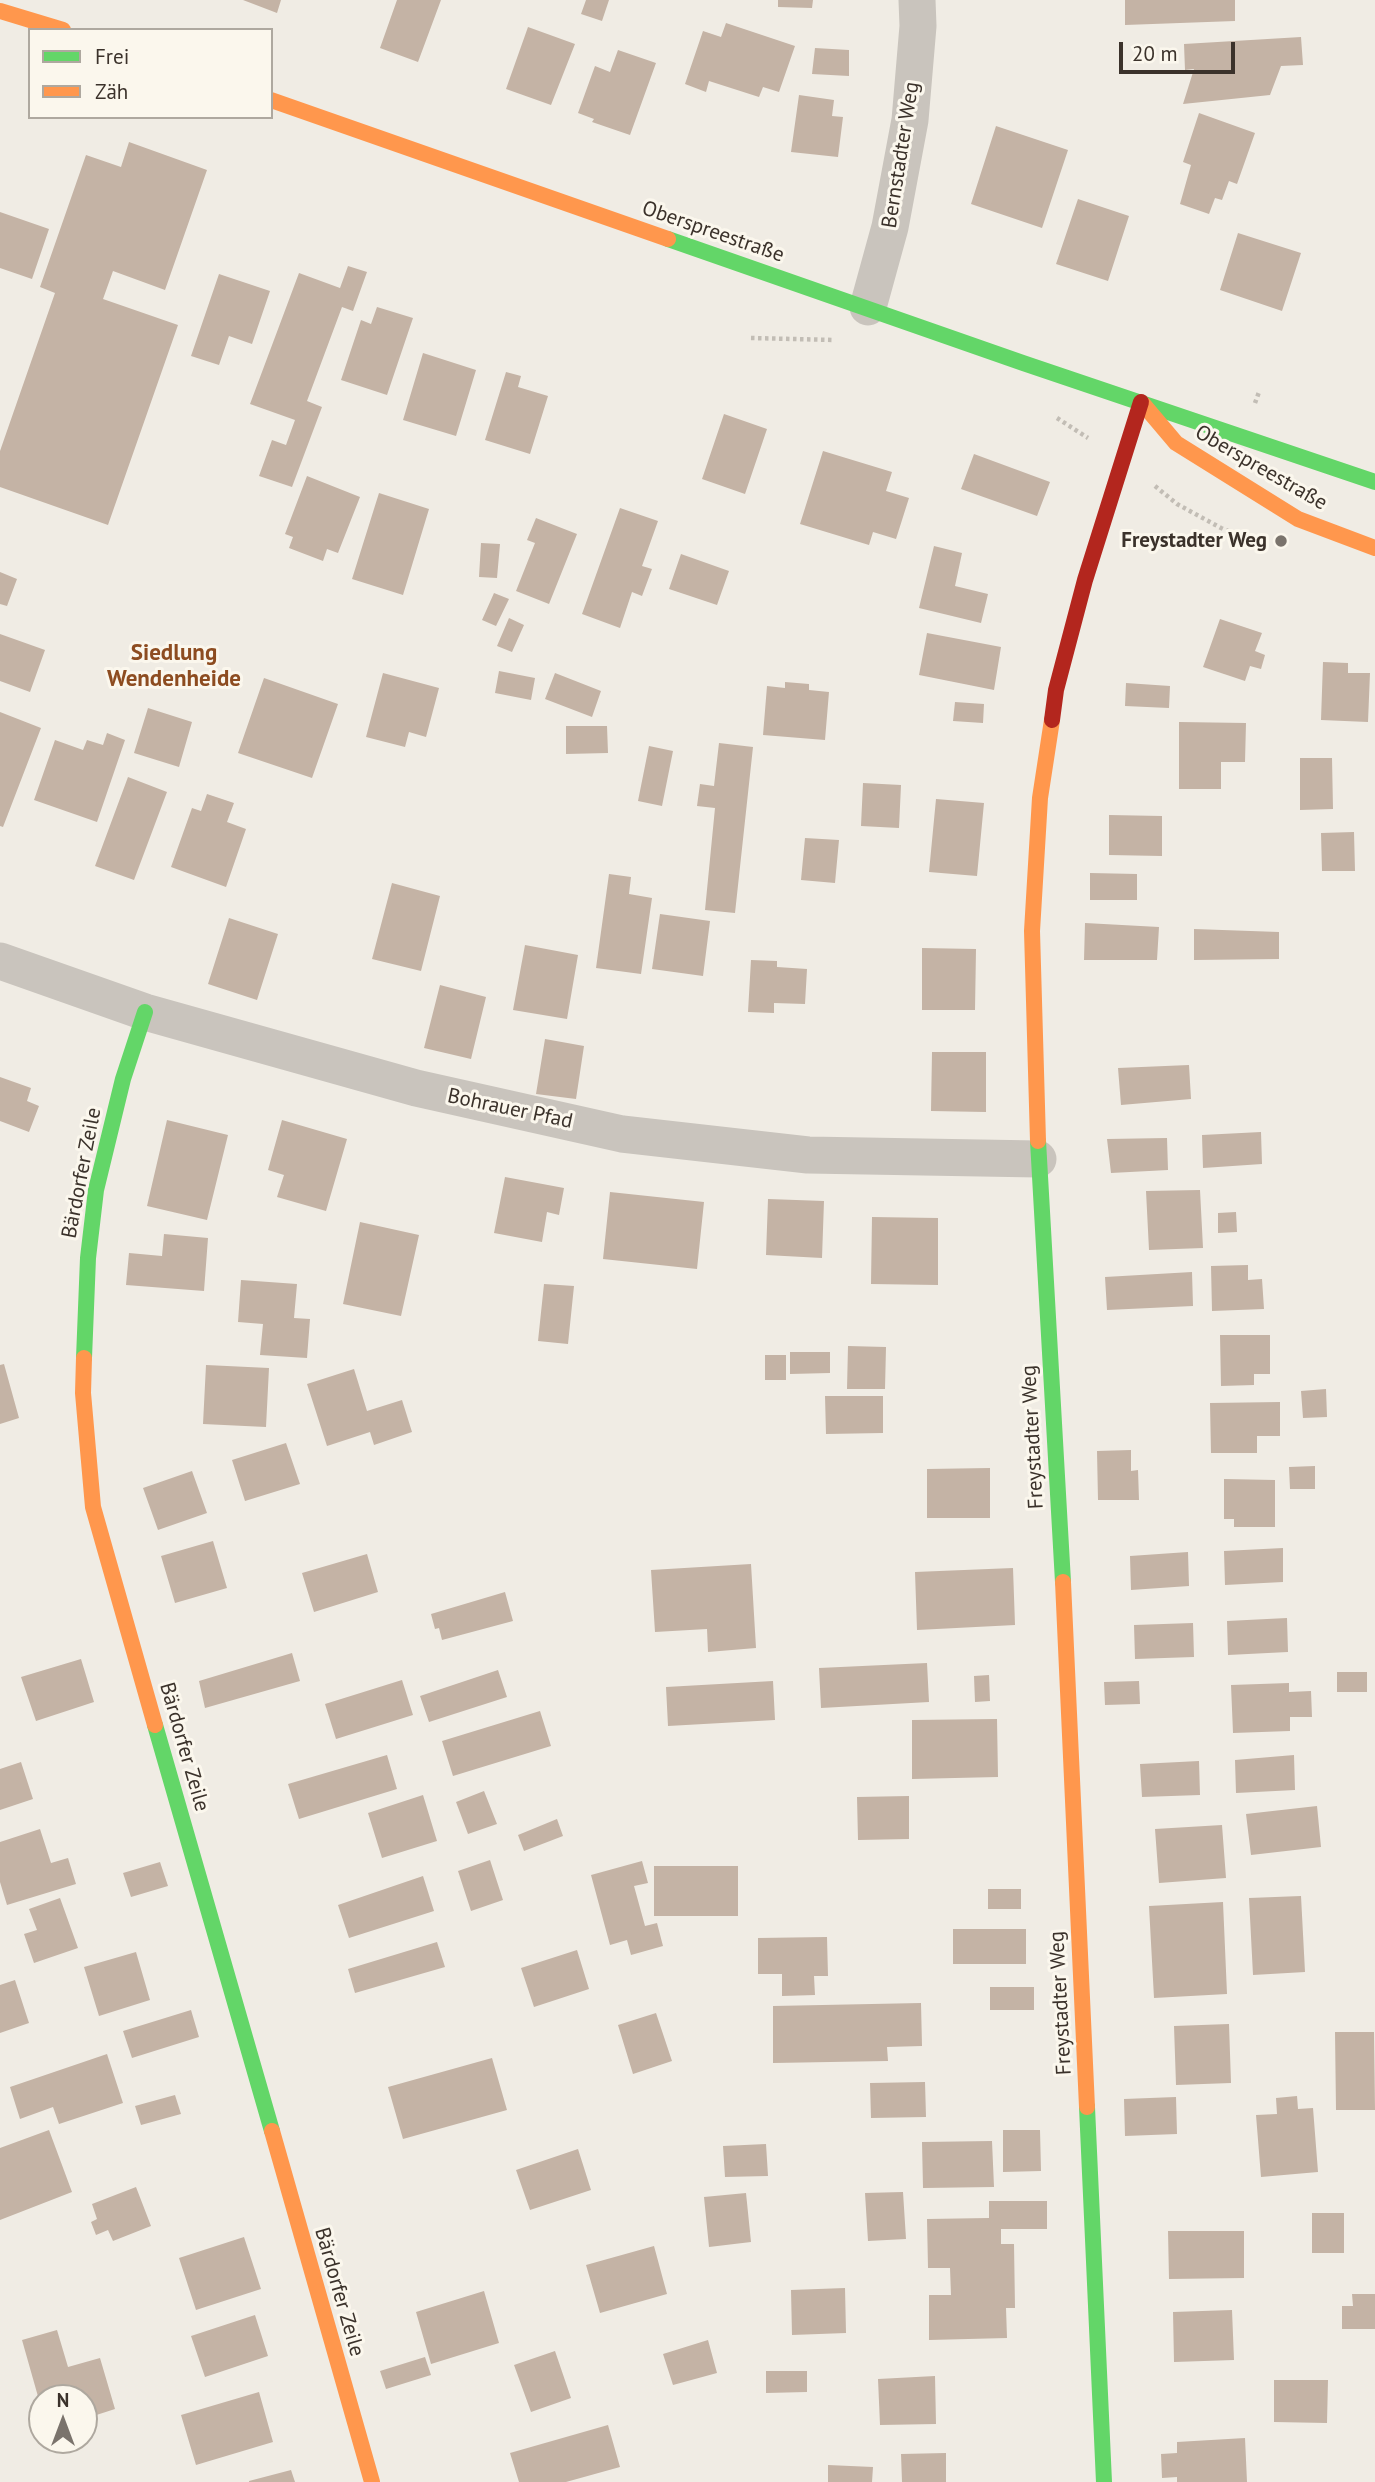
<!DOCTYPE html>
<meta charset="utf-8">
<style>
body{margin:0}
#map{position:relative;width:1375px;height:2482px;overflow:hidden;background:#f0ece4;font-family:"PT Sans",sans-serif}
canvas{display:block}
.legend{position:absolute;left:28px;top:28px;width:245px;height:91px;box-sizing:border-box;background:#fbf7ed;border:2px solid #aea89f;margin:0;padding:9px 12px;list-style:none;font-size:21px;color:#3b322b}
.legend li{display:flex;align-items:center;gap:14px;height:35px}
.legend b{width:35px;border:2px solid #aea89f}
.north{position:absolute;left:28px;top:2384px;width:70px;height:70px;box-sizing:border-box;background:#fbf7ed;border:2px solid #aea89f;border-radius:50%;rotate:0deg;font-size:19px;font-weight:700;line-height:28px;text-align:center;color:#3b322b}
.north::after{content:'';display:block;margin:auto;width:24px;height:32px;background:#7a736c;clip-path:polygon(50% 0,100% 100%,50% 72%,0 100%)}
.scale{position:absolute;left:1119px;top:42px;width:116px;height:32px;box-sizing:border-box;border:4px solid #3b322b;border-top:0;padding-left:9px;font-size:21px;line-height:24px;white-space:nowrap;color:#3b322b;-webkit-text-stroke:5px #fbf7ed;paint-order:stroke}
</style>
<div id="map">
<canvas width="1375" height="2482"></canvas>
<ul class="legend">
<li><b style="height:9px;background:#63d668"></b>Frei</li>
<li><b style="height:9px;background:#ff974d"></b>Zäh</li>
</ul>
<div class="north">N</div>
<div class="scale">20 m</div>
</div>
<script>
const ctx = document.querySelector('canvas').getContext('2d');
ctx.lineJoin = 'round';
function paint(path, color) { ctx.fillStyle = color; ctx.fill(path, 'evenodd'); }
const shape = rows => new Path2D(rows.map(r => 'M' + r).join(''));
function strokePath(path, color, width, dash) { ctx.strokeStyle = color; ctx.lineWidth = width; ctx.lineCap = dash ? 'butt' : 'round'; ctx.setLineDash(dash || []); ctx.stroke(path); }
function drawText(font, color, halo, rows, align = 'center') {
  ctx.font = font + ' "PT Sans",sans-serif'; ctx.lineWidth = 6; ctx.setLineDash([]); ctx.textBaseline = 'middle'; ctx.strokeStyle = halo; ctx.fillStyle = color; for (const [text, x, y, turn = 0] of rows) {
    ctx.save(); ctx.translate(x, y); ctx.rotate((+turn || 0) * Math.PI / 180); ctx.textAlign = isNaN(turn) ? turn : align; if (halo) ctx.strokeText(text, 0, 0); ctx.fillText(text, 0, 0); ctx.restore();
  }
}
paint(shape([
 [243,0,281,0,277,13],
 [397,0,441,0,418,62,380,48],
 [586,0,609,0,602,21,581,14],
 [778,0,813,0,812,8,778,7],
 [1125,0,1235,0,1235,21,1125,25],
 [726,23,795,46,779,92,763,87,759,97,709,81,706,92,685,84,703,31,721,37],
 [528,27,575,44,551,105,506,89],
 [1301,37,1303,65,1281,66,1270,95,1183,104,1194,69,1185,70,1184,44],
 [815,48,849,50,849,76,812,74],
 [618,50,656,63,630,135,592,122,594,119,578,113,595,66,610,72],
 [799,95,834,100,832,116,843,117,838,157,791,152],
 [1199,113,1255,133,1237,184,1229,181,1222,200,1215,198,1209,214,1180,204,1191,165,1183,162],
 [996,126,1068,150,1042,228,971,204],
 [129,142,207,170,165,290,113,271,103,299,178,325,108,525,0,487,0,451,55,293,40,287,86,155,121,167],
 [1078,199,1129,216,1108,281,1056,264],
 [0,212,49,229,32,279,0,268],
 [1238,233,1301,253,1282,311,1220,290],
 [348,266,367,272,353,311,342,307,307,401,322,407,292,487,259,476,272,440,286,445,295,420,250,404,299,273,340,288],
 [219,274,270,291,252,344,229,336,219,365,191,356],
 [377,307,413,318,387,395,341,380,361,320,371,324],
 [423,353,476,370,456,436,403,420],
 [506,372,521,376,518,387,548,396,530,454,485,440],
 [724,414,767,429,745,494,702,479],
 [823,451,892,472,886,491,909,498,896,539,873,532,869,545,800,524],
 [974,454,1050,482,1037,516,961,489],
 [307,476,360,497,338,553,327,549,323,561,289,548,293,537,285,534],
 [379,493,429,509,403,595,352,579],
 [620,508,658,521,642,566,652,569,642,596,632,592,620,628,582,614],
 [536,518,577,534,549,604,516,591,535,543,527,540],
 [481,543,500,544,497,578,479,577],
 [934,546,962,553,955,586,988,594,981,623,919,608],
 [681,554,729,571,717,605,669,589],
 [0,572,17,579,7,606,0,604],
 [494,593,509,599,496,626,482,620],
 [509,618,524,625,512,652,497,646],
 [1220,619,1262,633,1255,651,1265,655,1261,669,1250,666,1245,681,1203,667],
 [927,633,1001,647,994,690,919,675],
 [0,634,45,650,30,692,0,681],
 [1323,662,1348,663,1348,673,1370,673,1368,722,1321,720],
 [499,671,535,678,531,700,495,693],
 [383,673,439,688,426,737,409,732,405,747,366,737],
 [555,673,601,691,592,717,545,699],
 [264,678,338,704,312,778,238,753],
 [785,682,809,684,809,690,829,692,825,740,763,735,767,686,785,688],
 [1126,683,1170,686,1169,708,1125,706],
 [955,702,984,704,983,723,953,721],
 [148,708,192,722,179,767,134,753],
 [0,712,41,728,3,827,0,826],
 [1179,722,1246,723,1245,762,1221,762,1221,789,1179,789],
 [566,726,607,726,608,753,566,754],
 [107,733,125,740,97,822,34,800,55,740,83,750,87,740,103,745],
 [719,743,753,747,735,913,705,910,715,808,697,806,700,784,714,786],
 [649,746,673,751,662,806,638,801],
 [1300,758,1332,758,1333,809,1300,810],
 [128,777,167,792,134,880,95,866],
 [863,783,901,785,899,828,861,826],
 [207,794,234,803,227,822,246,829,226,887,171,867,192,808,201,811],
 [936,799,984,803,977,876,929,872],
 [1109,815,1162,816,1162,856,1109,855],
 [1354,832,1355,871,1322,871,1321,833],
 [805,838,839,840,835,883,801,880],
 [1090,873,1137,874,1137,900,1090,900],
 [609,874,631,877,629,894,652,898,641,974,596,968],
 [392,883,440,896,421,971,372,959],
 [660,914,710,921,703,976,652,969],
 [229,918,278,934,257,1000,208,984],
 [1085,923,1159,927,1157,960,1084,960],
 [1194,929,1279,932,1279,959,1194,960],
 [525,945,578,955,567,1019,513,1010],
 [922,948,976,949,975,1010,922,1010],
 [751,960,777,961,777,967,807,969,805,1004,774,1003,774,1013,748,1012],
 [440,985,486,997,471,1059,424,1048],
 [545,1039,584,1046,576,1099,536,1094],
 [932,1052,986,1052,986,1112,931,1111],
 [1189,1065,1191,1099,1121,1105,1118,1068],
 [0,1077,31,1088,27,1101,39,1106,29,1132,0,1121],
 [167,1120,228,1135,207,1220,147,1206],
 [282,1120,347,1139,326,1211,277,1197,284,1175,268,1170],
 [1261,1132,1262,1164,1203,1168,1202,1135],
 [1167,1138,1168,1170,1111,1173,1107,1139],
 [505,1177,564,1188,559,1215,547,1212,542,1242,494,1233],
 [1200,1190,1203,1248,1149,1250,1146,1191],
 [610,1192,704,1202,697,1269,603,1259],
 [768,1199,824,1201,822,1258,766,1255],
 [1236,1212,1237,1232,1218,1233,1218,1213],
 [872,1217,938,1218,938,1285,871,1284],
 [360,1222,419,1235,401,1316,343,1304],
 [164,1234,208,1238,204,1291,126,1285,129,1253,162,1256],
 [1248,1265,1248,1280,1262,1279,1264,1309,1212,1311,1211,1266],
 [1192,1272,1193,1306,1107,1310,1105,1277],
 [241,1280,297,1284,294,1318,310,1319,307,1358,260,1355,263,1324,238,1322],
 [544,1284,574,1286,568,1344,538,1341],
 [1220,1335,1270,1335,1270,1374,1254,1374,1254,1385,1221,1386],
 [848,1346,886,1347,885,1389,847,1389],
 [790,1352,830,1352,830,1373,790,1374],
 [765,1355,786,1355,786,1380,765,1380],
 [4,1364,19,1418,0,1424,0,1365],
 [206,1365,269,1368,266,1427,203,1424],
 [354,1369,367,1411,402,1400,412,1432,374,1445,370,1432,327,1446,307,1384],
 [1326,1389,1327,1417,1303,1418,1301,1391],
 [825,1396,883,1396,883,1433,826,1434],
 [1280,1402,1280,1436,1257,1436,1257,1453,1211,1453,1210,1403],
 [286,1443,300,1484,245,1501,232,1460],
 [1131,1450,1131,1471,1138,1470,1139,1500,1098,1500,1097,1451],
 [1315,1466,1315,1489,1290,1489,1289,1467],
 [990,1468,990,1518,927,1518,927,1469],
 [192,1471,207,1513,158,1530,143,1488],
 [1224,1479,1275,1480,1275,1527,1234,1527,1234,1519,1224,1519],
 [213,1541,227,1588,175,1603,161,1556],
 [1283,1548,1283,1582,1225,1585,1224,1551],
 [1188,1552,1189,1586,1131,1590,1130,1556],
 [367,1554,378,1592,314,1612,302,1573],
 [751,1564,756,1648,708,1652,707,1629,655,1632,651,1570],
 [1013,1568,1015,1625,917,1630,915,1572],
 [505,1592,513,1621,442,1640,439,1628,435,1629,431,1614],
 [1287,1618,1288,1652,1228,1655,1227,1621],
 [1193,1623,1194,1657,1135,1659,1134,1625],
 [292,1653,300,1681,205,1708,199,1681],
 [81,1659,94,1702,36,1721,21,1677],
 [927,1663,929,1702,821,1708,819,1668],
 [498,1670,507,1697,429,1722,420,1696],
 [1337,1672,1367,1672,1367,1692,1337,1692],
 [989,1675,990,1701,975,1702,974,1676],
 [402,1680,413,1715,336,1739,325,1704],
 [773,1681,775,1720,668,1726,666,1687],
 [1139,1681,1140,1704,1105,1705,1104,1682],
 [1289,1683,1289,1692,1311,1691,1312,1717,1290,1717,1290,1731,1233,1733,1231,1685],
 [540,1711,551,1746,453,1776,442,1741],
 [997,1719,998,1777,912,1779,912,1720],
 [387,1755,397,1789,299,1819,288,1784],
 [1294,1755,1295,1790,1236,1793,1235,1760],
 [1199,1761,1200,1795,1142,1797,1140,1764],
 [21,1762,33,1799,0,1810,0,1769],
 [484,1791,497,1824,468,1834,456,1802],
 [423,1795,437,1841,382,1858,368,1813],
 [909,1796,909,1839,858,1840,857,1797],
 [1317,1806,1321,1847,1251,1855,1246,1814],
 [557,1819,563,1836,524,1851,518,1835],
 [1222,1825,1226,1878,1159,1883,1155,1829],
 [40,1829,51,1863,68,1858,76,1884,7,1905,0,1882,0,1842],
 [490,1860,503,1900,471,1911,458,1871],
 [642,1861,648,1883,634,1886,645,1926,657,1923,663,1946,631,1955,627,1940,610,1945,591,1875],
 [160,1862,168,1886,131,1897,123,1873],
 [654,1866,738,1866,738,1916,654,1916],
 [423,1876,434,1911,349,1938,338,1905],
 [988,1889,1021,1889,1021,1909,988,1909],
 [1301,1896,1305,1972,1253,1975,1249,1898],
 [60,1898,78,1948,34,1963,24,1934,37,1930,29,1909],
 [1223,1902,1227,1994,1154,1998,1149,1906],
 [953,1929,1026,1929,1026,1964,953,1964],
 [827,1937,828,1976,814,1976,815,1995,782,1996,782,1974,758,1974,758,1938],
 [437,1942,445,1967,355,1993,348,1969],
 [577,1950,589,1989,534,2007,521,1968],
 [136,1952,150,2000,99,2016,84,1967],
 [15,1980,29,2023,0,2033,0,1985],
 [990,1987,1034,1987,1034,2010,990,2010],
 [921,2003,922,2046,887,2047,888,2061,773,2063,773,2006],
 [191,2010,199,2037,132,2058,123,2031],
 [656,2013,672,2061,633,2074,618,2025],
 [1229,2024,1231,2083,1176,2085,1174,2026],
 [1335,2032,1374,2032,1375,2110,1336,2110],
 [107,2054,123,2103,59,2124,53,2107,20,2119,10,2087],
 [492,2058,507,2110,403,2139,388,2087],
 [925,2082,926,2117,871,2118,870,2083],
 [175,2095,181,2114,141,2125,135,2106],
 [1297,2096,1298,2109,1313,2108,1318,2172,1261,2177,1256,2115,1277,2114,1276,2098],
 [1176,2097,1177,2134,1125,2136,1124,2099],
 [49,2130,72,2192,0,2220,0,2148],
 [1003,2130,1040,2130,1041,2171,1003,2172],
 [992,2141,994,2187,923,2188,922,2142],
 [766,2144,768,2176,725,2177,723,2146],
 [578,2149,591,2190,530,2210,516,2170],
 [136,2187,151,2226,113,2241,108,2230,96,2235,91,2222,97,2219,92,2204],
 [903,2192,906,2239,868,2241,865,2193],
 [746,2193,751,2242,709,2247,704,2197],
 [989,2201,1047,2201,1047,2229,1001,2229,1001,2244,1014,2244,1015,2308,1006,2308,1007,2338,929,2340,929,2295,951,2295,950,2268,928,2268,927,2219,989,2218],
 [1312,2213,1344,2213,1344,2253,1312,2253],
 [1168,2231,1244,2231,1244,2278,1169,2279],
 [244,2237,261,2289,196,2310,179,2258],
 [654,2246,667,2294,600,2313,586,2265],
 [845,2288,846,2333,792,2335,791,2290],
 [484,2291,499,2343,431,2364,416,2312],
 [1352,2294,1375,2294,1375,2329,1342,2329,1342,2306,1353,2306],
 [1232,2310,1234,2360,1174,2362,1173,2312],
 [255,2315,268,2356,205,2377,191,2336],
 [57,2330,68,2367,100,2358,115,2409,84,2419,84,2398,42,2398,41,2407,22,2340],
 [708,2340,717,2373,673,2385,663,2354],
 [555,2351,571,2398,531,2412,514,2365],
 [425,2357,431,2375,386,2389,380,2371],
 [766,2371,807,2371,807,2392,766,2393],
 [935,2376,936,2424,880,2425,878,2379],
 [1274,2380,1328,2380,1327,2423,1274,2422],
 [259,2392,273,2442,196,2465,181,2415],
 [608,2425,620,2467,566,2482,519,2482,510,2453],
 [1245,2438,1247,2482,1177,2482,1177,2477,1162,2478,1161,2454,1177,2453,1177,2442],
 [946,2453,946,2482,902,2482,901,2454],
 [828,2465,873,2467,872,2482,828,2482],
 [291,2470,295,2482,249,2482,249,2481]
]), '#c4b3a5');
strokePath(shape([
 [751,338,834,340],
 [1255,403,1259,392],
 [1057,418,1088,438],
 [1155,486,1177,504,1221,528,1260,545]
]), '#c2bdb5', 4.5, [3.5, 3.5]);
strokePath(shape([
 [868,307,890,227,910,120,918,26,917,0],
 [0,961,145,1012,416,1088,622,1134,808,1155,1038,1159]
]), '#c9c4bd', 37);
strokePath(shape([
 [668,239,1023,363,1375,482],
 [1038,1141,1063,1582],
 [84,1358,88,1258,96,1190,123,1079,145,1012],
 [155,1725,272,2131],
 [1087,2107,1104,2482]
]), '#63d668', 16);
strokePath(shape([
 [0,11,63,30],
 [271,100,668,239],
 [1143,404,1176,443,1298,519,1375,548],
 [1038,1141,1032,931,1040,798,1052,720],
 [84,1358,83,1393,93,1507,155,1725],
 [1063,1582,1087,2107],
 [272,2131,372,2482]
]), '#ff974d', 16);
strokePath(shape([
 [1052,720,1056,690,1085,580,1141,402]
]), '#b3261e', 16);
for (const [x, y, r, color] of [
 [1281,541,7,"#7a736c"]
]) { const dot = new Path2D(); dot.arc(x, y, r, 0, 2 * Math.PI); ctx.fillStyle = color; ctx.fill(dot); strokePath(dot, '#fbf7ed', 2.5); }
drawText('21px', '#3b322b', '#fbf7ed', [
 ["Bernstadter Weg",901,155,-81],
 ["Oberspreestraße",713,232,19],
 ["Oberspreestraße",1261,468,30],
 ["Bohrauer Pfad",510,1109,12],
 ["Bärdorfer Zeile",82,1173,-79],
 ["Freystadter Weg",1033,1437,-93],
 ["Bärdorfer Zeile",184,1747,74],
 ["Freystadter Weg",1061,2003,-93],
 ["Bärdorfer Zeile",339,2292,74]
]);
drawText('bold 21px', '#3b322b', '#fbf7ed', [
 ["Freystadter Weg",1267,541]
], 'right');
drawText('bold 23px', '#8d4c20', '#fbf7ed', [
 ["Siedlung",174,653],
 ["Wendenheide",174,679]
]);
</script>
